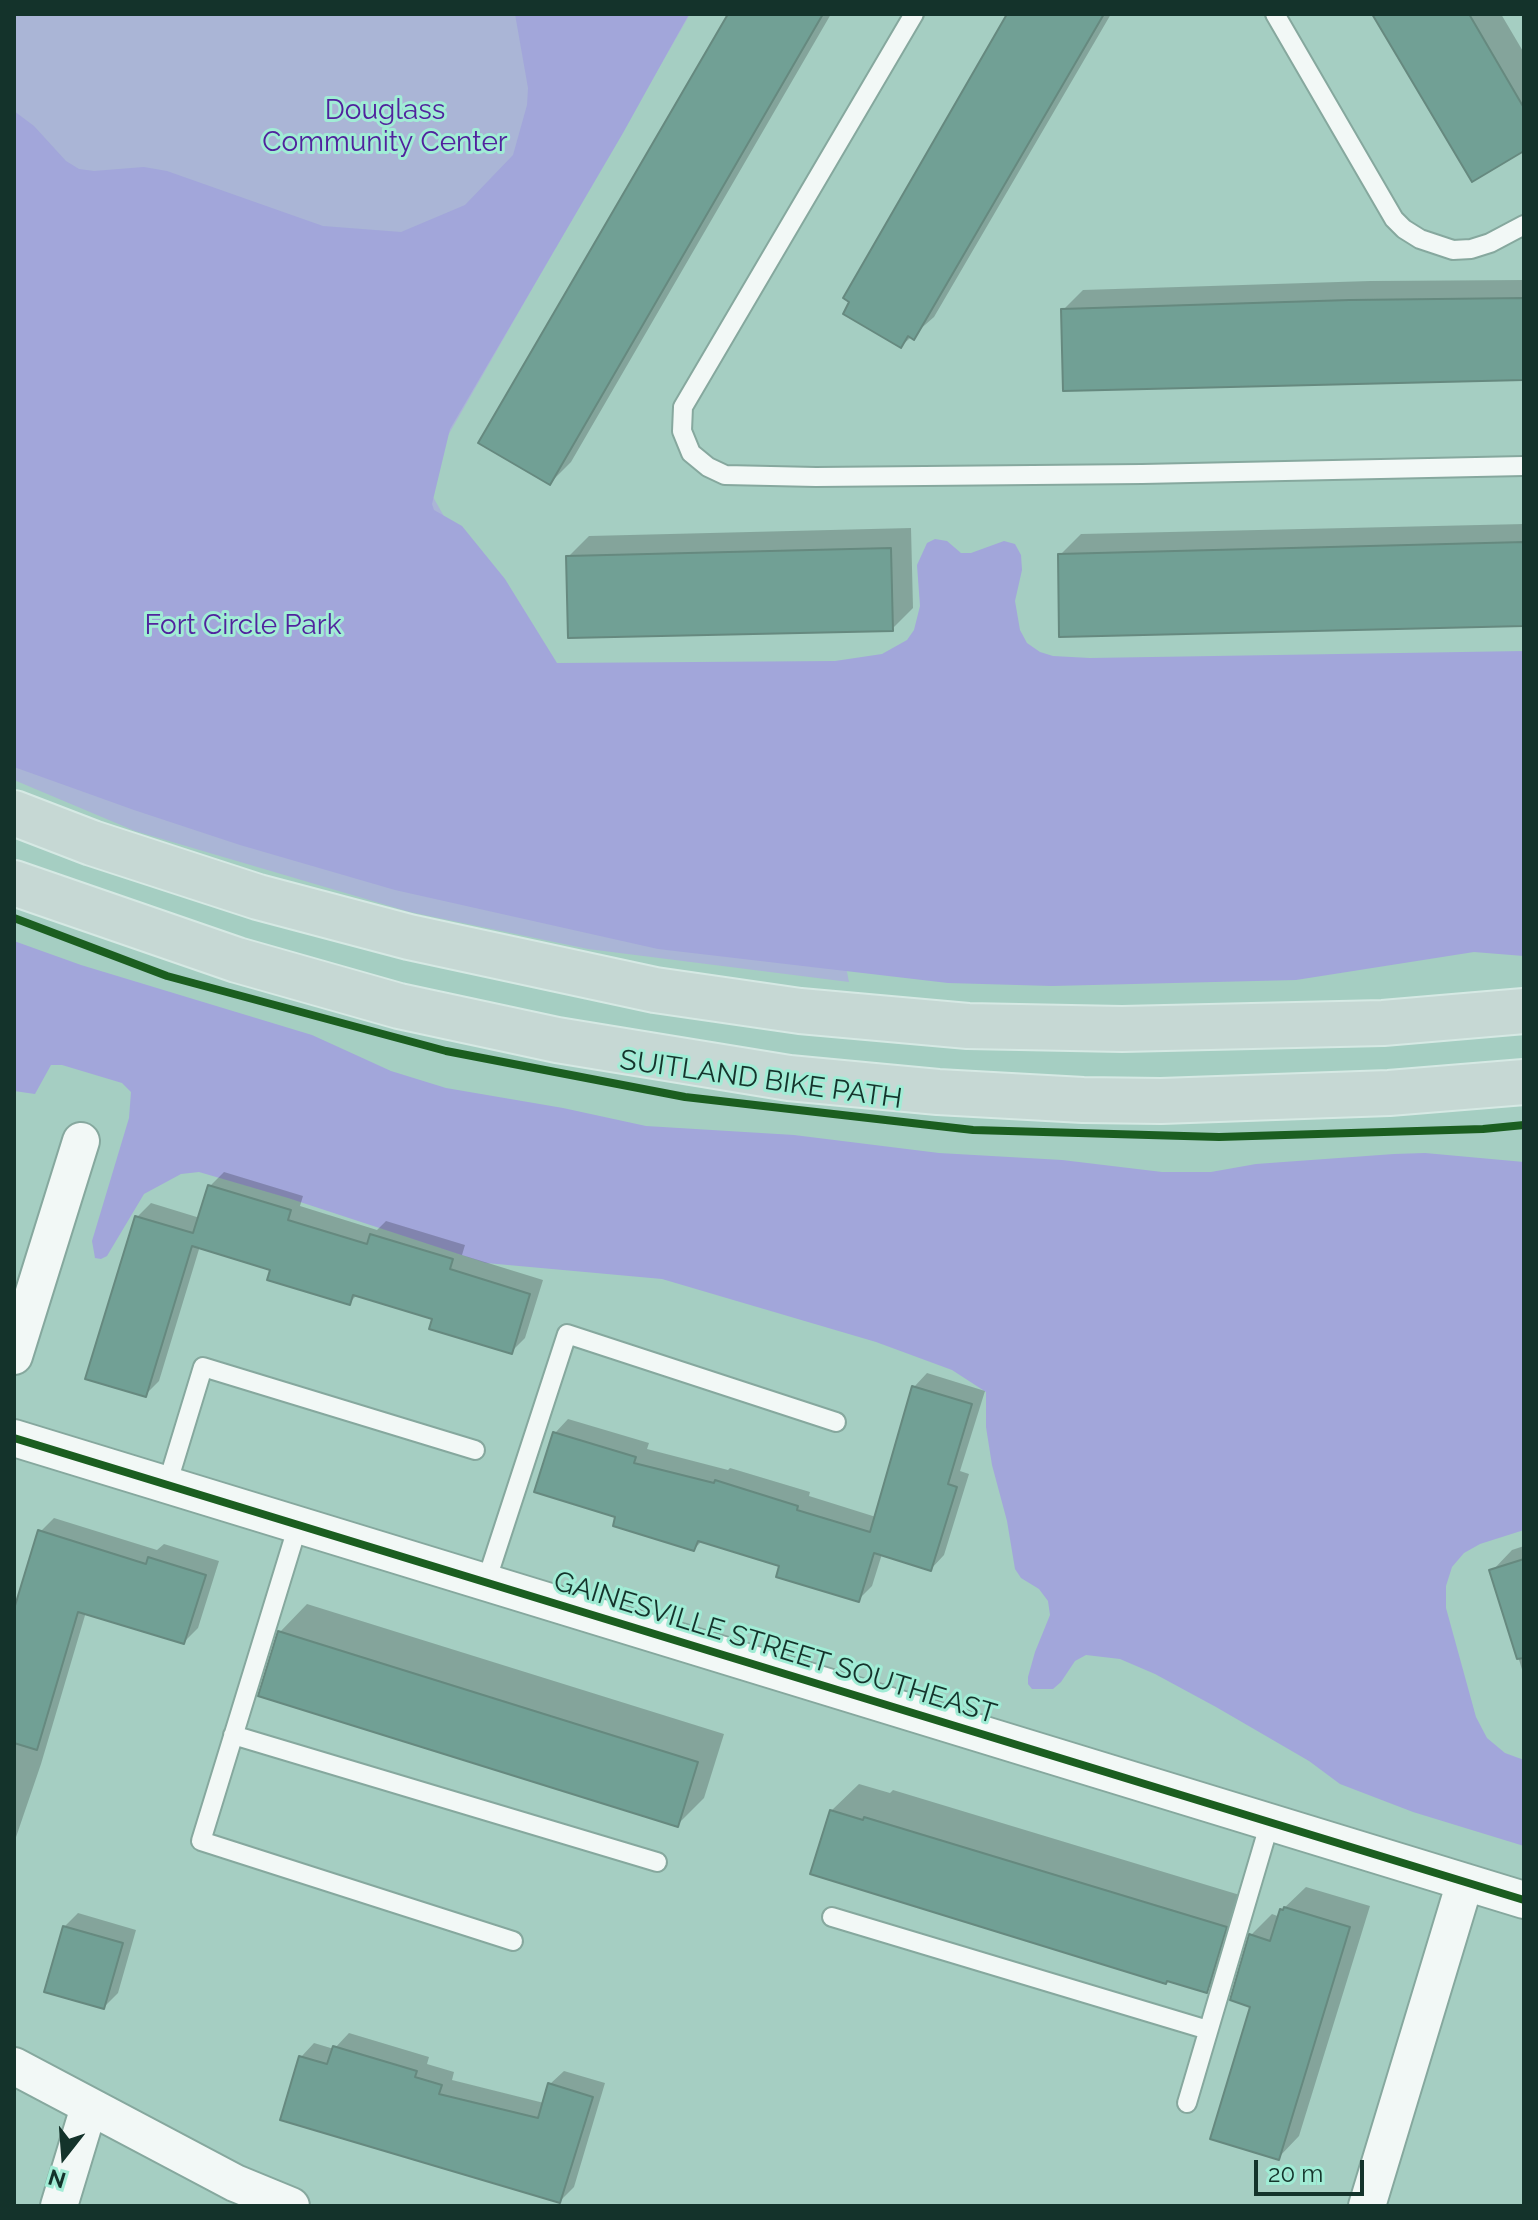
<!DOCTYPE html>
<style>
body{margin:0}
#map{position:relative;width:1538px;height:2220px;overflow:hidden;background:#a5cec2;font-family:Raleway,sans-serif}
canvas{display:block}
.frame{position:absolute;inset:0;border:16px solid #14332b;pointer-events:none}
.north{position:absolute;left:24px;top:2116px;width:80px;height:80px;-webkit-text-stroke:6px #a1ecd5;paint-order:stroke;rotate:197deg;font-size:22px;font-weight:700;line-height:32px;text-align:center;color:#14332b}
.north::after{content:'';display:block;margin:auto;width:28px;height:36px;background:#14332b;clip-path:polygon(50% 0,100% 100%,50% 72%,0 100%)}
.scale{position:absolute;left:1254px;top:2160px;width:110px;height:36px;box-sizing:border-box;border:4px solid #14332b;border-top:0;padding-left:10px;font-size:24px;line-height:28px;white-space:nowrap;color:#14332b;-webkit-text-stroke:6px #a1ecd5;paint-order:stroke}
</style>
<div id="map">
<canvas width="1538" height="2220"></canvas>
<div class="frame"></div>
<div class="north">N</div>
<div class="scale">20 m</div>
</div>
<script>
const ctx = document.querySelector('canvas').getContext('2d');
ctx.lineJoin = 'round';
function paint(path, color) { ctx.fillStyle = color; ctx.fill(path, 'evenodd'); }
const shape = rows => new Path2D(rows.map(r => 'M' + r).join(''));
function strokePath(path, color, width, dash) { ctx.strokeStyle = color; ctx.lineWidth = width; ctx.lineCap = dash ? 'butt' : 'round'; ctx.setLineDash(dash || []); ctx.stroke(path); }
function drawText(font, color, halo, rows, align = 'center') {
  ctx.font = font + ' Raleway,sans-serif'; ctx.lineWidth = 6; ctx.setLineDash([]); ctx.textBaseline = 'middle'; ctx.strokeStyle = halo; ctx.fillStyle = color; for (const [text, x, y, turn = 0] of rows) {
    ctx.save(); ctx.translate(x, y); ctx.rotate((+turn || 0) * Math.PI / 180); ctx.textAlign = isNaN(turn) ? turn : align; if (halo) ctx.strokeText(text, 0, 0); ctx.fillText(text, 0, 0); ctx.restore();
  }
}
paint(shape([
 [14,14,690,14,423,479,538,684,788,674,849,982,588,949,410,912,135,831,14,780]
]), '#aab5d6');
paint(shape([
 [515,14,689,14,623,133,450,429,432,504,434,510,462,526,505,579,557,663,835,661,882,654,907,640,914,630,920,606,917,565,927,543,935,539,947,541,961,553,971,553,1004,541,1015,544,1021,555,1022,570,1015,601,1020,630,1027,643,1040,652,1053,656,1090,658,1524,651,1524,956,1474,952,1296,980,1052,986,948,983,658,949,395,890,240,845,134,810,14,767,14,111,34,126,66,161,79,169,94,171,144,167,167,171,323,226,401,232,465,205,513,155,527,105,528,88],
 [14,941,81,965,312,1035,391,1071,446,1088,563,1108,646,1126,794,1135,939,1153,1062,1160,1162,1172,1211,1172,1256,1164,1394,1154,1425,1153,1524,1162,1524,1530,1480,1544,1464,1553,1452,1567,1446,1586,1446,1608,1476,1717,1487,1738,1505,1753,1524,1760,1524,1846,1413,1812,1340,1784,1309,1761,1216,1707,1155,1674,1120,1659,1086,1655,1075,1661,1061,1682,1053,1689,1032,1689,1028,1684,1028,1677,1035,1652,1050,1615,1048,1601,1039,1589,1021,1578,1015,1569,1007,1521,992,1465,986,1427,986,1392,952,1370,876,1342,662,1279,486,1263,288,1198,199,1172,181,1174,144,1194,107,1256,101,1259,95,1258,92,1241,129,1118,131,1092,122,1083,62,1065,51,1065,35,1094,14,1091]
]), '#a2a6da');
paint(shape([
 [730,14,831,14,571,462,550,483],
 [1010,14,1111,14,934,317,901,346],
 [1374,14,1501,14,1524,53,1524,149],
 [1524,280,1524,379,1063,310,1083,290,1370,281],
 [1524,524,1524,624,1060,555,1081,534],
 [911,528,913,608,892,629,568,557,589,536],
 [224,1172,303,1196,300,1206,377,1230,386,1221,465,1245,462,1255,543,1280,525,1338,511,1352,435,1318,357,1295,349,1303,273,1268,200,1246,159,1381,145,1395,137,1217,151,1203,200,1218,210,1186],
 [927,1373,985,1391,960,1471,969,1474,944,1555,931,1569,882,1554,872,1586,858,1600,782,1565,702,1541,694,1549,618,1515,555,1433,568,1419,649,1443,647,1449,728,1470,730,1468,810,1492,809,1496,876,1517,914,1387],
 [54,1518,157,1550,164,1544,219,1561,198,1628,184,1642,86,1612,41,1764,14,1843,14,1616,40,1532],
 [1524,1546,1524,1676,1492,1571,1512,1550],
 [307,1604,724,1734,704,1798,677,1825,280,1632],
 [859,1784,890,1793,893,1790,1253,1899,1234,1964,1206,1991,831,1811],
 [1306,1887,1370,1906,1299,2136,1279,2157,1253,2005,1251,1935,1272,1914,1280,1917,1282,1910],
 [78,1913,136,1930,118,1993,104,2007,64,1927],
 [349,2033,429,2057,427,2064,454,2072,452,2080,544,2103,550,2084,564,2071,605,2083,574,2187,560,2201,301,2057,314,2043,334,2049]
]), '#0003');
const building = shape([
 [728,14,823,14,550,485,478,443,728,14],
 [1007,14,1104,14,914,340,908,336,901,348,843,314,849,302,843,298,1007,14],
 [1372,14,1469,14,1524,108,1524,151,1472,182,1372,14],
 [1524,298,1524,380,1063,391,1061,309,1349,300,1524,298],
 [1524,542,1524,626,1059,637,1058,554,1524,542],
 [891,548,893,631,568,638,566,556,891,548],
 [208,1185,291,1210,288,1220,367,1244,370,1234,453,1259,450,1269,530,1294,512,1354,429,1329,432,1319,353,1295,350,1305,267,1280,270,1270,192,1246,146,1397,85,1379,135,1216,193,1233,208,1185],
 [912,1386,972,1404,948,1484,957,1487,931,1571,874,1553,859,1602,776,1577,779,1566,698,1541,694,1551,613,1526,615,1517,534,1492,553,1432,636,1457,634,1463,714,1483,715,1480,798,1506,797,1510,870,1532,912,1386],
 [38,1530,146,1564,148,1557,206,1575,184,1644,78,1612,37,1750,14,1743,14,1609,38,1530],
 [1524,1559,1524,1658,1517,1659,1489,1570,1524,1559],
 [278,1631,698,1762,678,1827,258,1696,278,1631],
 [830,1810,863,1820,864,1817,1227,1927,1207,1993,1167,1981,1166,1984,810,1874,830,1810],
 [1284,1907,1350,1927,1279,2160,1210,2139,1250,2007,1230,2000,1249,1934,1270,1941,1280,1909,1283,1910,1284,1907],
 [63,1926,123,1943,104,2009,44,1992,63,1926],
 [333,2046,417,2071,415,2077,442,2085,439,2094,538,2118,548,2083,593,2097,560,2203,280,2120,299,2056,327,2064,333,2046]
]);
paint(building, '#71a095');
strokePath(building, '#66897f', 2);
const service = shape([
 [914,14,683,407,682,431,691,453,708,467,725,475,816,477,1142,474,1524,466],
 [1275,14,1394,219,1404,229,1420,239,1453,250,1471,249,1490,243,1524,225],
 [167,1485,203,1367,475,1450],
 [298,1525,201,1841,513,1941],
 [486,1582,567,1334,836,1422],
 [233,1735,657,1862],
 [832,1917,1208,2030],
 [1187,2103,1270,1822]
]);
const minor = shape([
 [14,1356,81,1141],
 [14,1438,1524,1900],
 [14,2066,235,2183,291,2206],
 [59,2206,89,2107],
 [1367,2206,1465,1882]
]);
const trunk = shape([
 [14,813,92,843,258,897,409,937,655,990,800,1011,968,1026,1122,1029,1383,1023,1524,1011],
 [14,883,237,960,399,1006,557,1040,789,1078,938,1092,1083,1100,1161,1101,1389,1093,1524,1082]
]);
strokePath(service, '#86a89e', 22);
strokePath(minor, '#86a89e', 40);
strokePath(trunk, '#d6e9e4', 48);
strokePath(service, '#f2f8f6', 18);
strokePath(minor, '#f2f8f6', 36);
strokePath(trunk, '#c6d8d4', 44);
strokePath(shape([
 [14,918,167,976,446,1051,685,1097,973,1130,1219,1137,1483,1129,1524,1125],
 [14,1438,1524,1900]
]), '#1b5e20', 8);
drawText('28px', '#51229d', '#a1ecd5', [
 ["Douglass",385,111],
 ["Community Center",385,143],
 ["Fort Circle Park",243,626]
]);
drawText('28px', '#14332b', '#a1ecd5', [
 ["SUITLAND BIKE PATH",761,1080,8],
 ["GAINESVILLE STREET SOUTHEAST",775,1648,17]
]);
</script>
